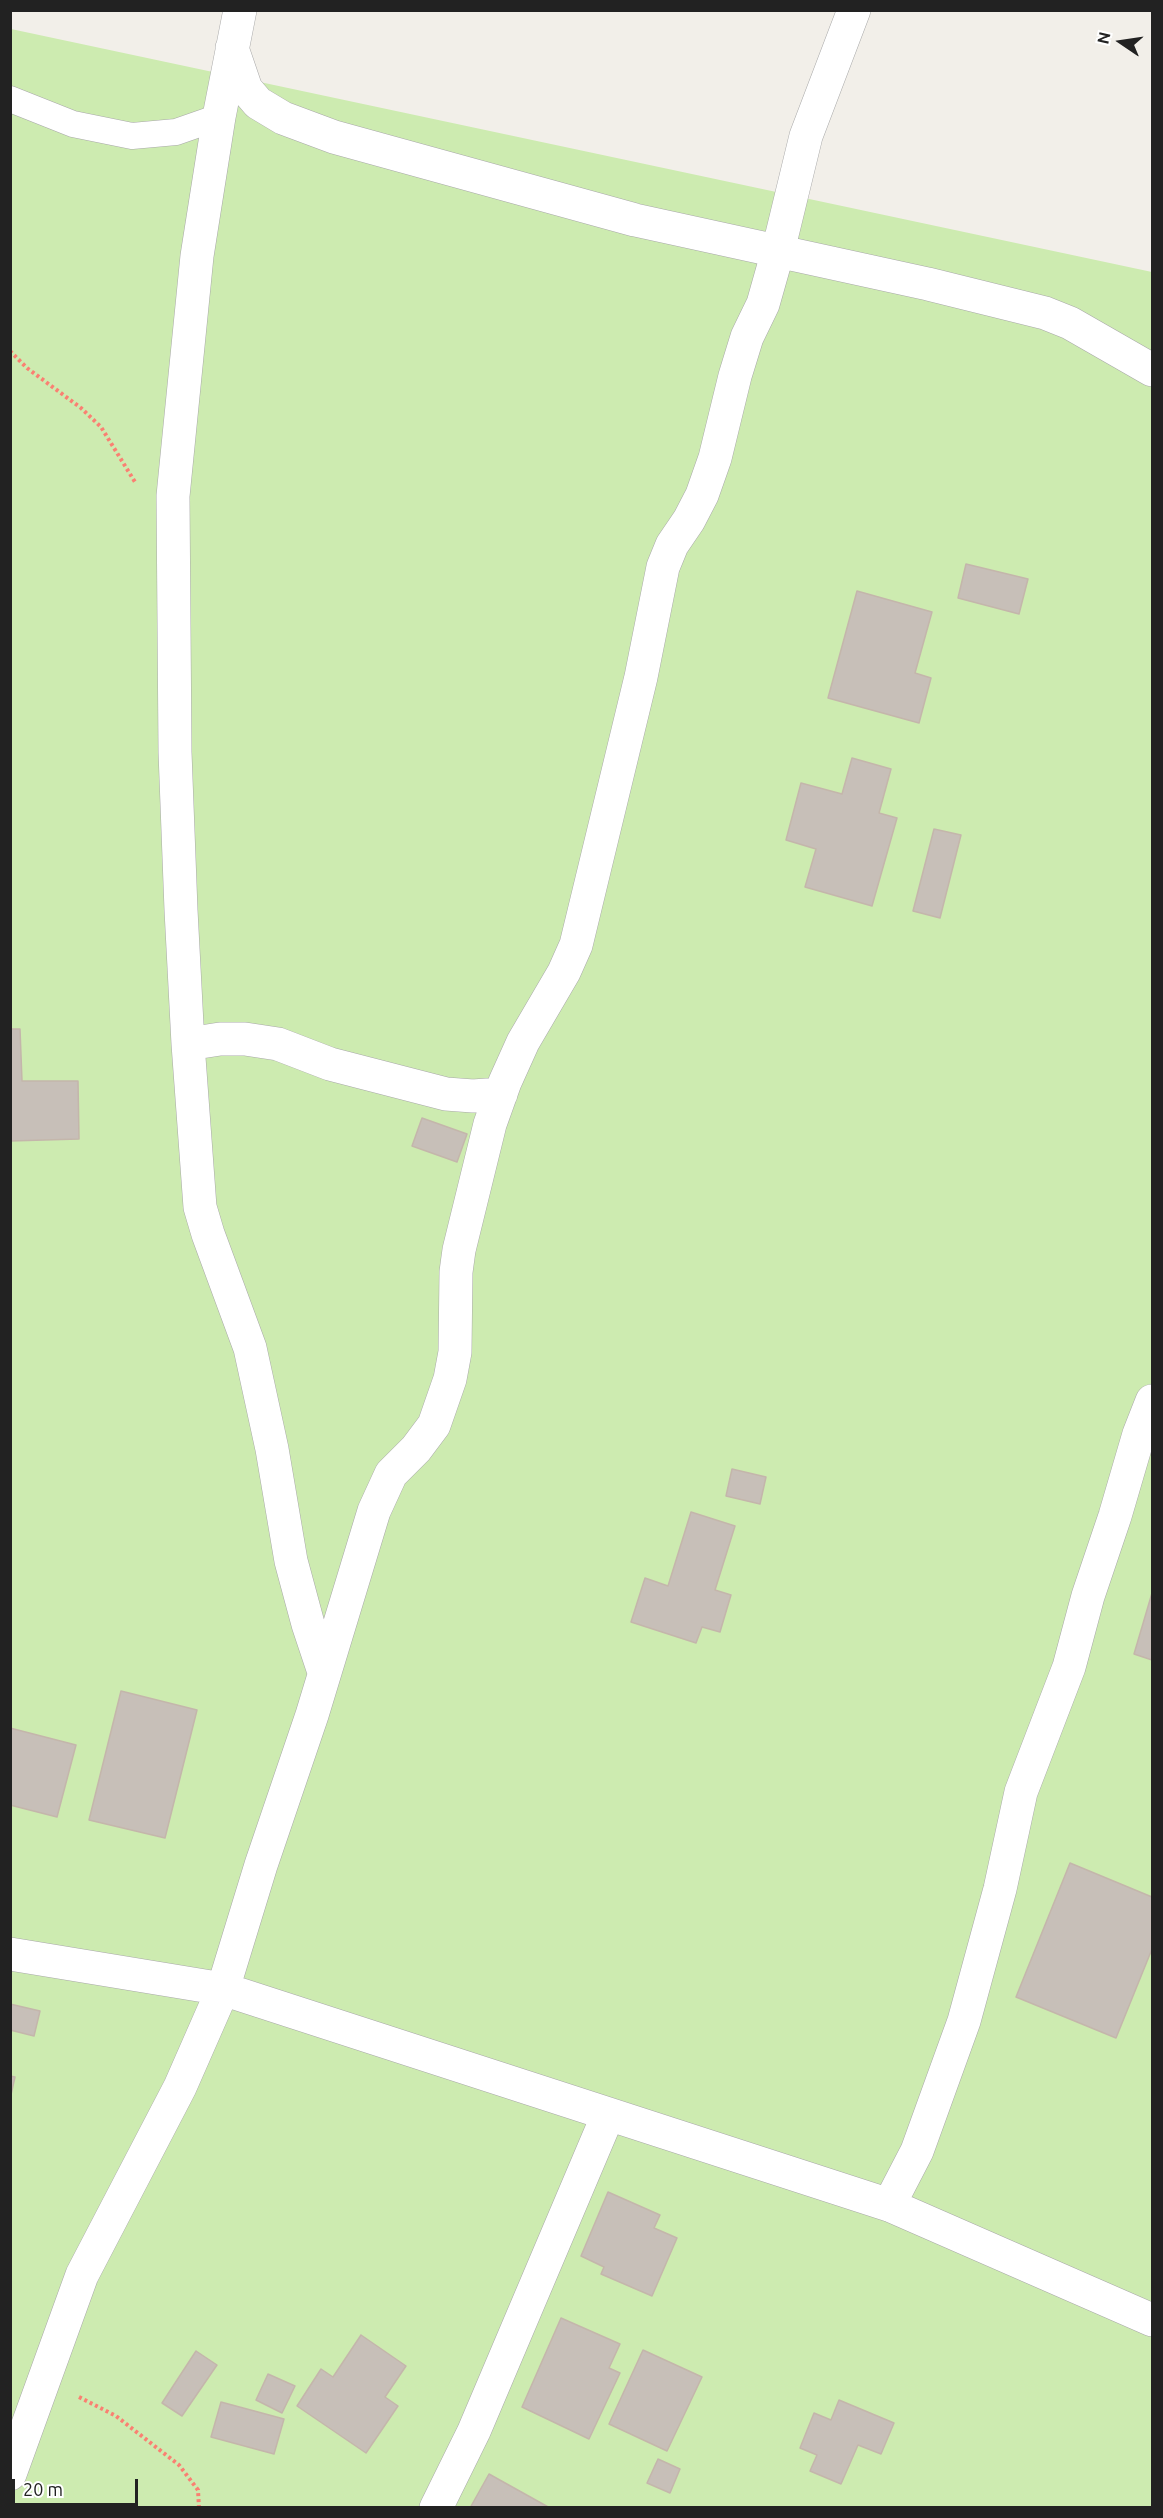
<!DOCTYPE html>
<style>
body{margin:0}
#map{position:relative;width:1163px;height:2518px;overflow:hidden;background:#f2efe9;font-family:Ubuntu,sans-serif}
canvas{display:block}
.frame{position:absolute;inset:0;border:12px solid #222;pointer-events:none}
.north{position:absolute;left:1091px;top:12px;width:60px;height:60px;-webkit-text-stroke:4px #fff;paint-order:stroke;rotate:283deg;font-size:16px;font-weight:700;line-height:24px;text-align:center;color:#222}
.north::after{content:'';display:block;margin:auto;width:21px;height:27px;background:#222;clip-path:polygon(50% 0,100% 100%,50% 72%,0 100%)}
.scale{position:absolute;left:12px;top:2479px;width:126px;height:27px;box-sizing:border-box;border:3px solid #222;border-top:0;padding-left:8px;font-size:18px;line-height:21px;white-space:nowrap;color:#222;-webkit-text-stroke:4px #fff;paint-order:stroke}
</style>
<div id="map">
<canvas width="1163" height="2518"></canvas>
<div class="frame"></div>
<div class="north">N</div>
<div class="scale">20 m</div>
</div>
<script>
const ctx = document.querySelector('canvas').getContext('2d');
ctx.lineJoin = 'round';
function paint(path, color) { ctx.fillStyle = color; ctx.fill(path, 'evenodd'); }
const shape = rows => new Path2D(rows.map(r => 'M' + r).join(''));
function strokePath(path, color, width, dash) { ctx.strokeStyle = color; ctx.lineWidth = width; ctx.lineCap = dash ? 'butt' : 'round'; ctx.setLineDash(dash || []); ctx.stroke(path); }
paint(shape([
 [11,29,1152,272,1152,2507,11,2508]
]), '#cdebb0');
const building = shape([
 [966,564,1028,579,1019,614,958,598,966,564],
 [857,591,932,612,915,673,931,678,919,723,828,698,857,591],
 [852,758,891,769,879,813,897,818,872,906,805,887,816,849,786,840,801,783,842,794,852,758],
 [934,829,961,835,940,918,913,911,934,829],
 [10,1029,20,1029,22,1081,78,1081,79,1139,10,1141,10,1029],
 [422,1118,467,1134,457,1162,412,1146,422,1118],
 [732,1469,766,1477,760,1504,726,1496,732,1469],
 [691,1512,735,1526,715,1590,731,1595,720,1632,702,1627,696,1643,631,1622,645,1578,668,1586,691,1512],
 [1152,1593,1152,1660,1134,1654,1152,1593],
 [121,1691,197,1710,165,1838,89,1820,121,1691],
 [10,1728,76,1745,57,1817,10,1805,10,1728],
 [1070,1863,1152,1897,1152,1949,1116,2038,1016,1997,1070,1863],
 [10,2004,40,2011,34,2036,10,2030,10,2004],
 [10,2076,15,2077,10,2099,10,2076],
 [608,2192,660,2215,654,2228,677,2238,652,2296,601,2274,604,2267,581,2256,608,2192],
 [561,2318,620,2344,609,2368,620,2373,589,2439,522,2407,561,2318],
 [361,2335,406,2366,385,2397,398,2406,366,2453,297,2406,321,2369,333,2377,361,2335],
 [643,2350,702,2377,667,2451,609,2424,643,2350],
 [196,2351,217,2365,182,2416,162,2403,196,2351],
 [268,2374,295,2386,282,2413,256,2400,268,2374],
 [839,2400,894,2423,881,2454,858,2445,841,2484,810,2471,817,2455,800,2448,814,2413,831,2420,839,2400],
 [221,2402,284,2419,274,2454,211,2437,221,2402],
 [658,2459,680,2469,670,2493,647,2483,658,2459],
 [489,2474,550,2508,470,2508,489,2474]
]);
paint(building, '#c7bfb8');
strokePath(building, '#c4b6ab', 1.5);
const lane = shape([
 [10,99,73,124,132,136,176,132,219,117]
]);
const street = shape([
 [240,10,219,117,197,256,173,496,175,752,181,910,188,1044,200,1207,208,1234,250,1348,272,1449,291,1561,308,1624,324,1672],
 [232,48,246,89,258,103,283,118,334,137,635,220,928,284,1045,313,1070,323,1152,370],
 [188,1044,220,1039,245,1039,278,1044,330,1064,446,1094,473,1096,501,1094],
 [10,1954,223,1989,889,2205,1152,2320],
 [889,2205,917,2151,964,2021,1000,1889,1021,1792,1069,1667,1088,1596,1115,1516,1139,1434,1152,1401],
 [10,2474,82,2275,180,2087,223,1989,261,1865,312,1715,374,1511,391,1474,416,1449,434,1425,450,1379,455,1352,456,1272,459,1250,490,1124,505,1082,523,1042,564,972,576,945,641,677,663,567,672,545,689,520,702,495,715,458,735,376,747,337,763,304,778,251,806,136,854,10],
 [436,2508,474,2431,608,2115]
]);
strokePath(lane, '#a9a9a9', 27);
strokePath(street, '#a9a9a9', 34);
strokePath(shape([
 [10,351,27,368,81,408,101,427,135,482],
 [79,2397,116,2416,179,2465,198,2490,199,2508]
]), '#fa8072', 4, [3, 3]);
strokePath(lane, '#fff', 26);
strokePath(street, '#fff', 33);
</script>
